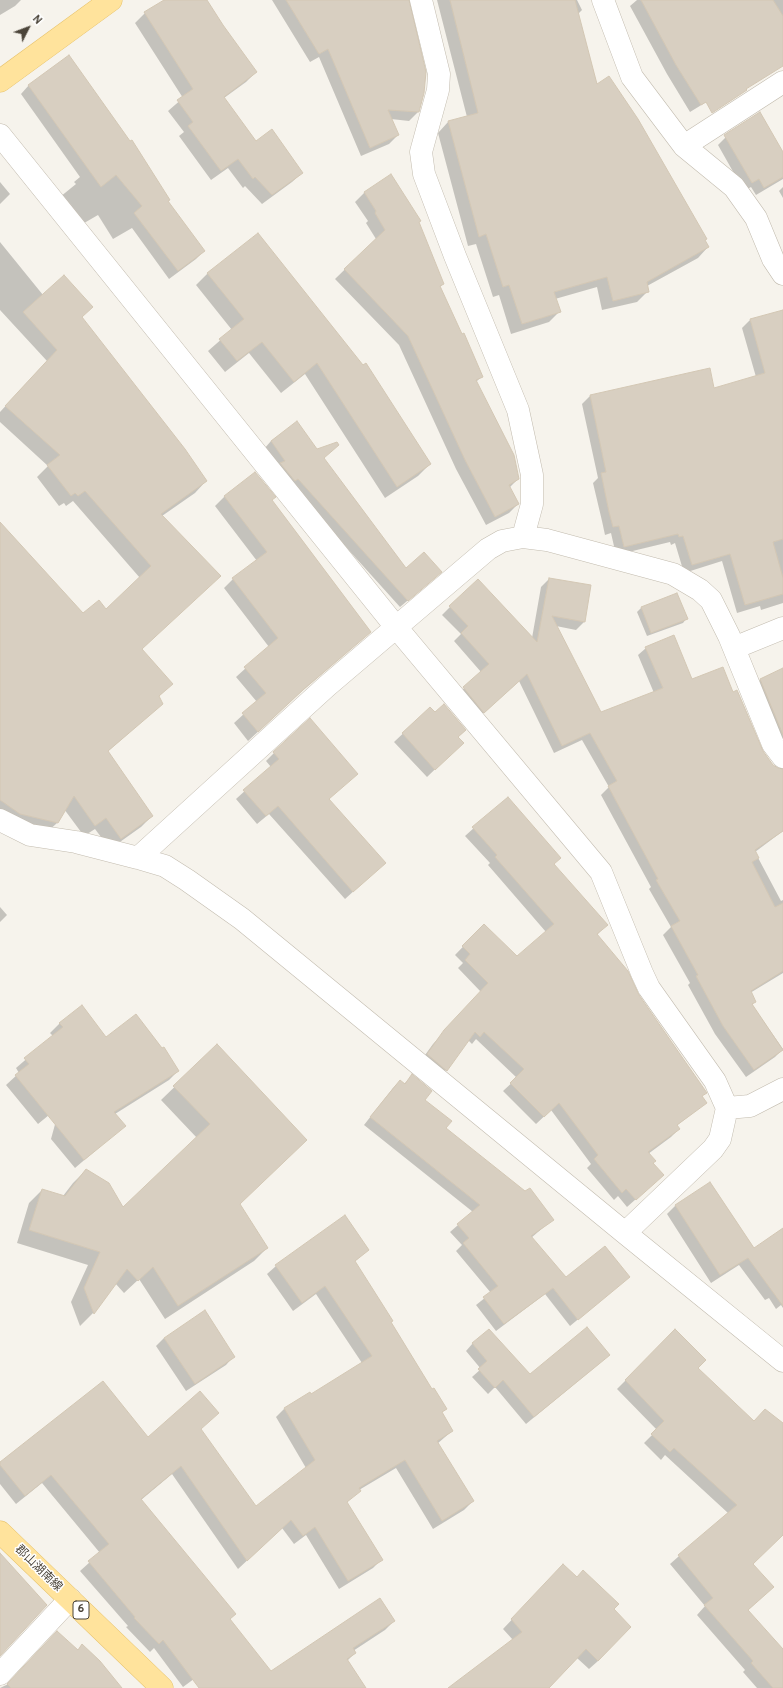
<!DOCTYPE html>
<meta charset="utf-8">
<style>
body{margin:0}
#map{position:relative;width:783px;height:1688px;overflow:hidden;background:#f6f3ec;font-family:Overpass,sans-serif}
canvas{display:block}
.north{position:absolute;left:8px;top:8px;width:40px;height:40px;-webkit-text-stroke:3px #fff;paint-order:stroke;rotate:48deg;font-size:11px;font-weight:700;line-height:16px;text-align:center;color:#4b4439}
.north::after{content:'';display:block;margin:auto;width:14px;height:18px;background:#4b4439;clip-path:polygon(50% 0,100% 100%,50% 72%,0 100%)}
</style>
<div id="map">
<canvas width="783" height="1688"></canvas>
<div class="north">N</div>
</div>
<script>
const ctx = document.querySelector('canvas').getContext('2d');
ctx.lineJoin = 'round';
function paint(path, color) { ctx.fillStyle = color; ctx.fill(path, 'evenodd'); }
const shape = rows => new Path2D(rows.map(r => 'M' + r).join(''));
function strokePath(path, color, width, dash) { ctx.strokeStyle = color; ctx.lineWidth = width; ctx.lineCap = dash ? 'butt' : 'round'; ctx.setLineDash(dash || []); ctx.stroke(path); }
function drawText(font, color, halo, rows, align = 'center') {
  ctx.font = font + ' Overpass,"Noto Sans JP",sans-serif'; ctx.lineWidth = 3; ctx.setLineDash([]); ctx.textBaseline = 'middle'; ctx.strokeStyle = halo; ctx.fillStyle = color; for (const [text, x, y, turn = 0] of rows) {
    ctx.save(); ctx.translate(x, y); ctx.rotate((+turn || 0) * Math.PI / 180); ctx.textAlign = isNaN(turn) ? turn : align; if (halo) ctx.strokeText(text, 0, 0); ctx.fillText(text, 0, 0); ctx.restore();
  }
}
paint(shape([
 [0,0,21,0,15,6,0,15],
 [166,0,206,0,222,25,256,72,246,82,224,98,256,142,302,173,292,182,262,204,245,186,243,188,228,168,211,180,179,136,184,132,168,111,183,98,135,23,145,13],
 [272,0,408,0,418,112,409,121,391,119,398,135,389,144,361,156,319,57,310,62],
 [437,0,577,0,582,10,578,14,597,85,708,247,698,258,647,286,648,291,637,302,602,310,597,287,555,299,559,312,549,322,511,334,499,295,493,297,476,244,468,246,438,133,448,122,467,117],
 [637,0,783,0,783,55,690,112,667,74,630,6],
 [29,85,204,251,196,259,169,279,132,228,113,239,98,215,79,226,60,197,76,184,74,182,80,177,21,94],
 [726,137,783,154,783,179,756,195,751,187,744,191,718,145],
 [391,176,418,222,443,284,439,288,481,377,476,382,518,479,509,488,518,504,509,513,486,525,456,469,399,345,335,279,376,239,366,223,368,221,355,202,364,193],
 [0,182,10,194,0,204],
 [783,187,783,198,779,191],
 [258,234,430,464,418,476,385,498,305,374,281,393,249,353,225,372,208,351,232,330,196,285,208,273],
 [0,242,43,295,81,317,206,481,195,493,162,516,141,649,171,684,158,697,162,704,107,752,152,816,141,827,110,849,95,829,84,836,64,809,57,823,45,834,0,819,0,523,83,615,106,610,140,578,73,501,66,506,64,503,59,506,37,477,48,466,0,422,0,412,47,361,0,310],
 [750,320,783,324,783,603,761,610,760,606,737,613,722,561,684,573,675,543,671,545,670,542,616,555,611,533,605,535,602,521,593,483,598,478,582,404,590,396,713,389,756,377,742,328],
 [297,423,406,569,433,579,400,607,290,485,264,449,271,441],
 [225,496,271,501,370,632,293,699,248,741,234,723,257,702,236,677,269,647,224,588,233,579,257,561,215,506],
 [549,579,590,586,584,622,576,630,556,626,601,714,654,693,638,655,646,648,692,680,732,693,761,749,772,765,778,770,783,770,783,831,755,852,781,901,783,900,783,973,750,993,755,1001,752,1005,783,1049,775,1057,746,1077,715,1034,688,985,690,983,663,935,671,927,649,889,651,887,601,795,609,787,582,740,554,753,519,681,476,720,456,696,481,672,454,641,461,634,442,615,450,607,532,638,541,587],
 [677,594,686,619,683,623,647,636,637,612,641,608],
 [783,669,783,756,753,688,760,680],
 [430,708,435,714,465,730,457,738,454,751,427,777,394,742],
 [274,753,329,799,376,871,345,899,269,814,257,824,236,799,271,767,266,761],
 [507,798,553,864,606,925,597,935,638,996,706,1103,676,1126,679,1129,671,1137,648,1154,652,1163,663,1175,627,1207,618,1196,614,1200,587,1168,591,1164,551,1110,536,1124,503,1091,517,1078,476,1039,472,1044,468,1040,446,1070,438,1078,420,1062,433,1044,481,992,458,968,463,963,455,955,484,925,517,957,546,932,488,865,490,863,465,836],
 [0,907,7,915,0,922],
 [60,1023,106,1038,178,1071,169,1080,115,1114,124,1126,75,1168,51,1139,60,1106,38,1124,6,1085,19,1073,16,1068,53,1036,50,1033],
 [217,1046,239,1204,267,1248,254,1261,165,1319,139,1279,124,1293,115,1283,93,1313,80,1326,71,1302,88,1265,17,1243,29,1203,42,1190,63,1196,73,1183,86,1170,123,1208,197,1138,161,1100],
 [412,1076,424,1100,445,1129,552,1220,531,1238,566,1279,629,1277,570,1326,545,1294,496,1331,476,1305,491,1293,456,1251,462,1245,450,1232,473,1212,364,1125,393,1088,400,1081,404,1084],
 [710,1184,753,1250,783,1229,783,1308,781,1305,776,1309,769,1298,765,1300,739,1265,711,1283,667,1214,675,1206],
 [368,1250,354,1262,432,1390,446,1409,441,1413,452,1431,437,1444,473,1501,464,1510,433,1529,396,1468,359,1490,346,1503,381,1560,373,1568,339,1589,306,1535,294,1544,282,1528,238,1569,172,1474,141,1500,235,1614,229,1620,270,1672,394,1621,385,1630,353,1651,355,1653,347,1661,360,1688,212,1688,202,1673,183,1687,154,1648,150,1652,126,1627,128,1626,80,1571,100,1553,42,1483,16,1504,0,1484,0,1463,200,1430,256,1507,306,1468,276,1417,284,1409,310,1393,311,1395,362,1363,316,1294,293,1311,267,1274,276,1266],
 [675,1331,696,1368,753,1422,783,1425,783,1534,752,1564,773,1587,747,1611,783,1651,783,1688,757,1688,743,1672,745,1670,697,1615,705,1606,670,1564,728,1513,665,1455,661,1460,644,1443,657,1430,617,1389],
 [164,1338,234,1356,226,1365,186,1391,156,1346],
 [473,1343,529,1375,601,1362,526,1424,495,1387,488,1394,472,1377,481,1369,466,1351],
 [555,1574,612,1609,598,1661,589,1669,577,1658,548,1688,450,1688,513,1640,503,1629],
 [82,1646,121,1688,0,1688,77,1651]
]), '#0003');
const building = shape([
 [164,0,207,0,223,25,257,72,224,97,256,141,272,129,303,173,272,195,255,177,253,179,238,159,221,171,188,126,193,122,177,100,193,89,144,12,164,0],
 [286,0,409,0,426,72,424,93,419,112,388,110,399,135,370,148,328,49,319,54,286,0],
 [450,0,575,0,597,84,609,76,638,119,707,239,705,240,709,247,647,282,649,292,613,301,607,277,554,292,561,312,522,324,509,285,503,287,486,234,479,237,448,121,478,113,450,0],
 [641,0,773,0,783,16,783,66,746,89,747,90,712,113,706,102,701,105,676,65,641,0],
 [69,55,130,141,132,140,170,200,168,201,205,251,178,271,134,213,142,206,116,175,101,187,28,85,69,55],
 [760,112,783,152,783,177,764,188,759,179,752,183,724,135,760,112],
 [391,174,421,221,419,222,444,284,440,286,462,334,464,333,483,377,476,380,514,455,519,479,509,485,519,504,495,517,465,460,408,336,344,269,385,230,375,213,376,211,364,192,391,174],
 [258,233,363,365,366,363,431,464,397,487,317,363,294,382,262,342,237,361,219,339,244,319,207,273,258,233],
 [64,275,93,307,82,317,185,449,207,481,161,514,221,576,142,649,173,684,159,696,163,704,108,751,153,816,121,839,106,818,95,826,74,796,58,823,20,814,0,800,0,522,83,613,99,600,106,609,151,566,85,491,78,496,75,493,71,496,47,465,60,455,5,406,57,350,23,312,64,275],
 [783,310,783,539,773,542,783,578,783,594,745,605,730,554,692,565,683,536,679,537,678,534,624,547,619,526,613,527,609,512,601,473,606,472,590,395,710,368,714,388,765,373,750,319,783,310],
 [297,421,317,449,337,442,339,445,324,458,406,568,424,552,442,572,408,601,298,479,295,481,280,463,285,461,271,441,297,421],
 [255,472,276,497,272,500,371,632,304,689,258,732,242,713,266,693,244,667,278,638,232,578,267,552,224,496,255,472],
 [549,578,591,585,585,622,552,616,601,712,663,688,645,647,674,635,692,679,723,667,733,692,737,690,763,751,773,765,778,768,783,769,783,831,755,850,759,858,752,862,775,907,783,903,783,971,751,991,756,1002,752,1004,783,1050,754,1070,723,1026,696,976,698,975,671,926,680,921,656,880,658,879,608,786,617,781,590,733,562,746,527,674,484,713,463,687,489,664,461,633,468,626,449,606,478,579,537,642,549,578],
 [677,593,688,619,651,633,641,607,677,593],
 [783,668,783,735,760,679,783,668],
 [444,704,466,730,458,737,464,743,435,770,402,733,430,707,435,712,444,704],
 [310,718,358,774,329,799,386,863,353,892,278,806,266,816,243,790,279,759,273,752,310,718],
 [508,797,561,858,554,864,608,925,597,934,628,971,639,995,707,1093,702,1096,707,1103,677,1125,680,1129,648,1152,656,1161,653,1163,664,1175,636,1200,626,1189,622,1193,594,1159,598,1155,559,1103,544,1117,510,1083,524,1069,484,1032,480,1037,475,1032,447,1071,427,1054,444,1030,488,983,465,960,470,954,462,946,484,924,517,956,554,924,495,857,497,855,472,827,508,797],
 [82,1005,106,1037,136,1014,162,1048,164,1047,179,1071,114,1112,126,1126,84,1160,15,1075,29,1064,24,1058,63,1027,59,1023,82,1005],
 [217,1044,307,1140,240,1204,268,1248,178,1306,153,1267,138,1281,127,1269,94,1314,84,1288,100,1252,29,1230,42,1189,65,1196,86,1169,109,1183,123,1207,210,1124,173,1086,217,1044],
 [412,1074,432,1091,425,1100,452,1121,446,1128,525,1191,530,1188,554,1220,531,1236,566,1277,605,1246,630,1277,578,1320,553,1288,504,1324,483,1297,498,1286,463,1243,469,1238,457,1224,480,1205,370,1117,400,1080,405,1084,412,1074],
 [710,1182,754,1248,783,1228,783,1306,748,1258,720,1275,675,1205,710,1182],
 [345,1215,369,1250,355,1261,393,1321,391,1322,432,1389,434,1388,447,1409,442,1412,453,1431,437,1441,474,1501,442,1521,405,1460,359,1488,361,1491,347,1502,383,1560,348,1581,315,1527,303,1536,291,1520,247,1561,181,1466,141,1499,236,1614,230,1619,271,1671,380,1598,395,1621,353,1648,356,1653,347,1659,366,1688,199,1688,163,1640,159,1644,134,1618,135,1617,88,1561,109,1544,51,1475,25,1496,0,1465,0,1462,103,1381,148,1437,200,1391,219,1413,201,1429,256,1506,315,1460,284,1408,310,1392,311,1394,372,1356,325,1286,302,1303,275,1265,345,1215],
 [205,1310,235,1357,195,1384,164,1338,205,1310],
 [587,1327,610,1355,534,1417,503,1380,495,1388,478,1369,487,1361,472,1343,489,1329,530,1374,587,1327],
 [675,1329,706,1360,698,1368,754,1421,765,1409,783,1423,783,1535,753,1564,774,1587,748,1610,783,1649,783,1688,773,1688,751,1663,753,1661,704,1605,713,1598,678,1555,737,1505,674,1448,670,1452,651,1434,664,1421,625,1380,675,1329],
 [0,1553,47,1605,0,1656,0,1553],
 [563,1564,577,1577,583,1570,619,1604,614,1609,631,1627,598,1661,586,1649,549,1688,448,1688,522,1632,511,1619,563,1564],
 [57,1631,78,1650,82,1644,100,1661,122,1688,11,1688,7,1684,57,1631]
]);
paint(building, '#d8cfc1');
strokePath(building, '#d3c7b4', 1);
const minor = shape([
 [421,0,439,74,438,90,421,152,424,174,455,256,518,410,532,475,532,504,523,537],
 [603,0,632,77,684,146,734,187,756,218,773,259,783,274],
 [0,135,396,627,601,872,642,973,649,988,715,1081,727,1108,720,1139,713,1149,625,1233],
 [684,146,783,82],
 [734,648,783,628],
 [0,820,30,835,76,842,138,858,165,866,187,880,242,919,625,1233,783,1361],
 [138,858,327,686,488,549,502,541,523,537,547,540,673,574,700,590,711,600,729,636,773,744,783,757],
 [727,1108,750,1106,783,1089],
 [0,1674,70,1599]
]);
const major = shape([
 [0,81,111,0],
 [0,1532,162,1688]
]);
strokePath(minor, '#c2bbae', 23);
strokePath(major, '#e6c16a', 23);
strokePath(minor, '#fff', 22);
strokePath(major, '#ffe39c', 22);
for (const [x, y, w] of [
 [81,1610,16]
]) { const box = new Path2D(); box.roundRect(x - w / 2, y - 9, w, 18, 3); ctx.fillStyle = '#fff'; ctx.fill(box); strokePath(box, '#4b4439', 1); }
drawText('bold 11px', '#4b4439', null, [
 ["6",81,1610]
]);
drawText('12px', '#4b4439', '#fff', [
 ["郡山湖南線",38,1569,44]
]);
</script>
